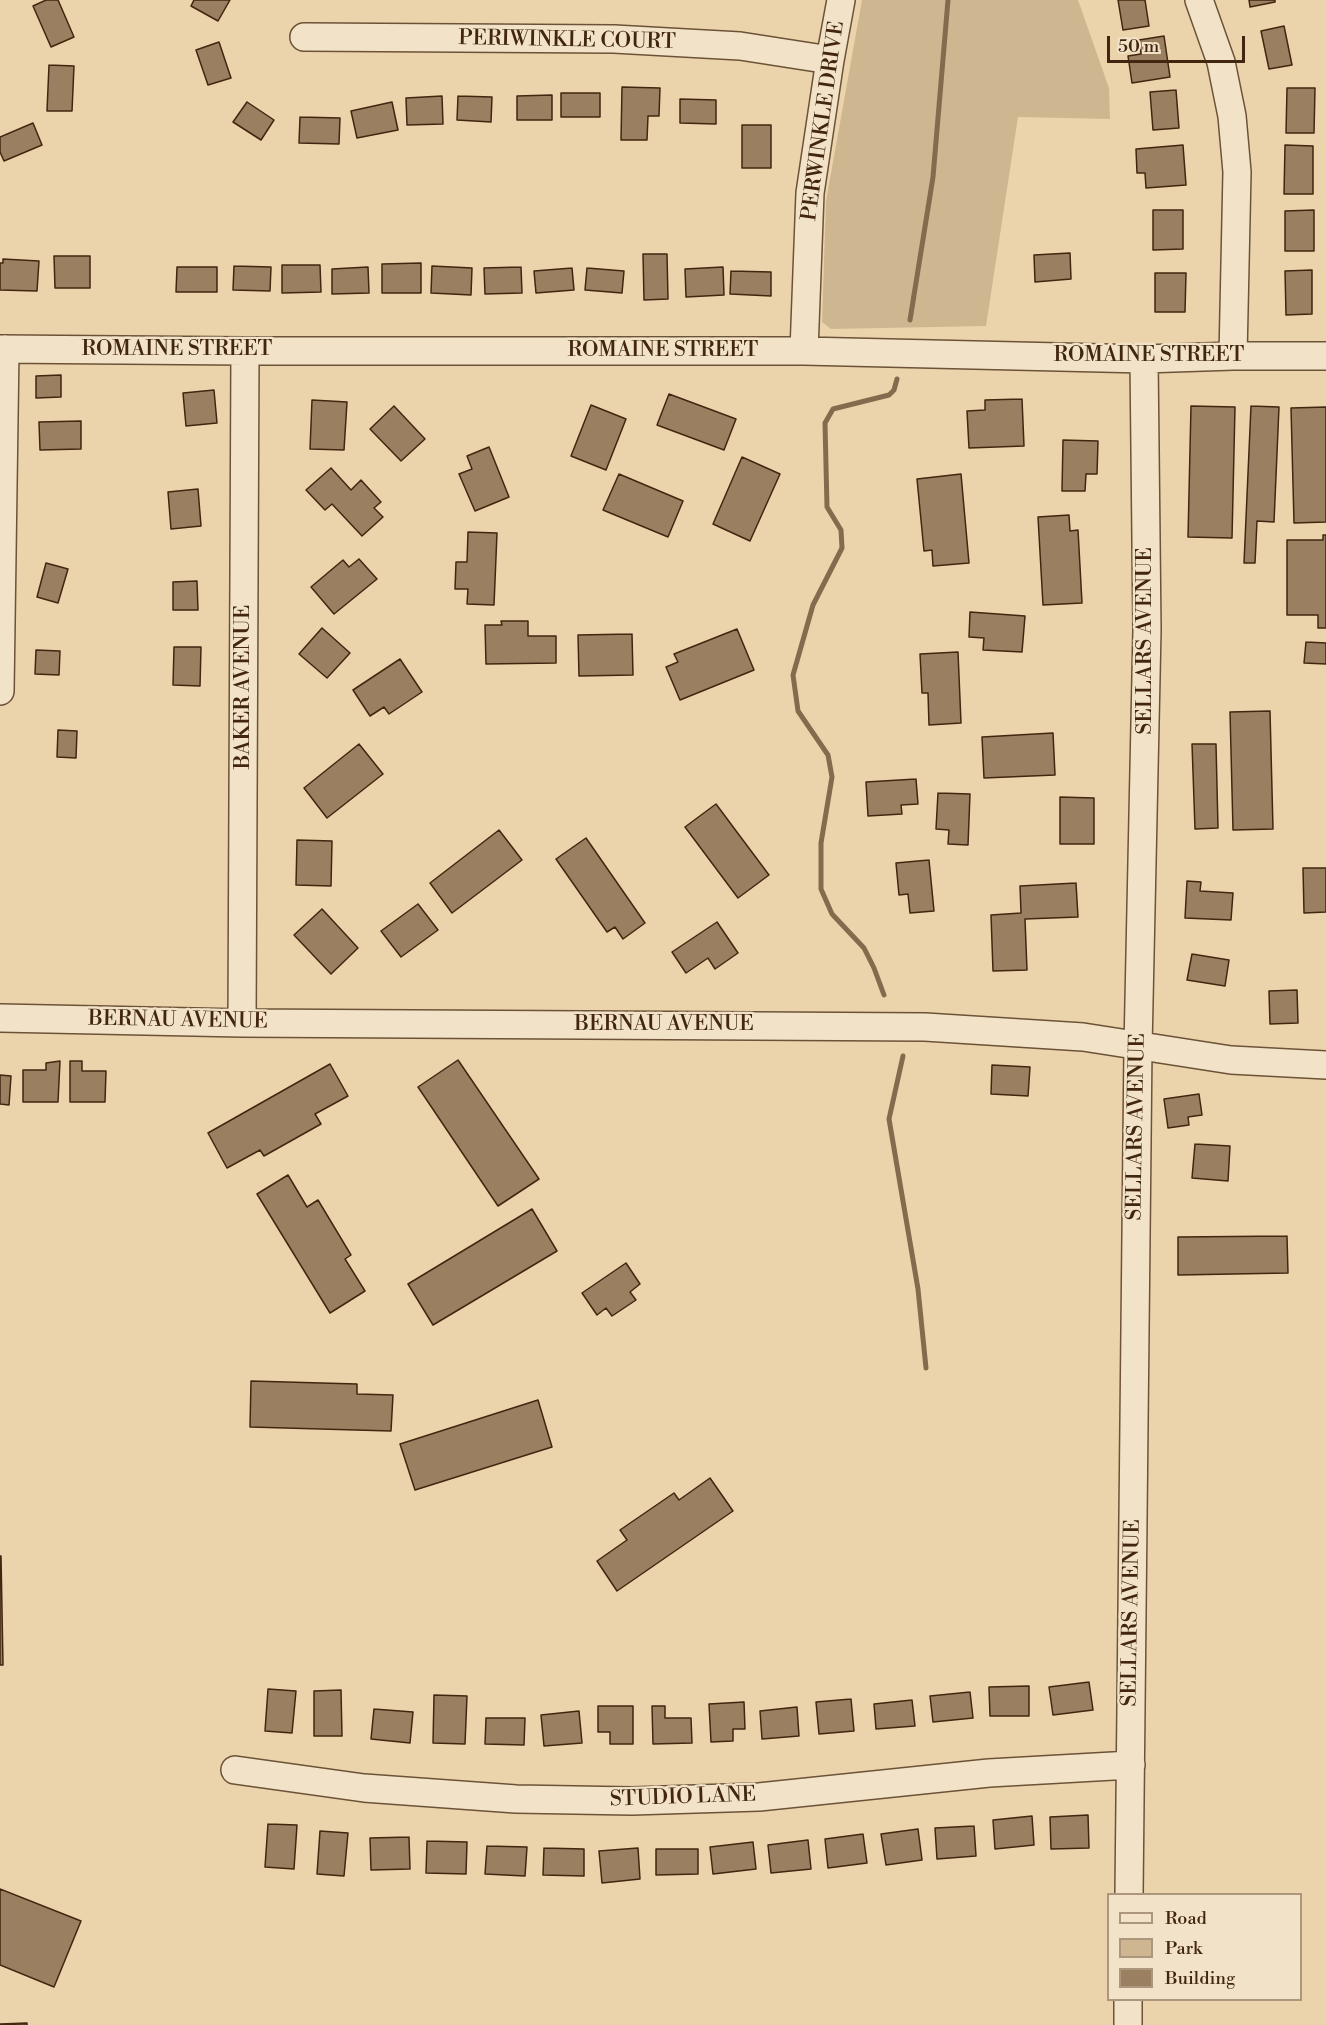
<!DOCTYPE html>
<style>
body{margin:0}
#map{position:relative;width:1326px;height:2025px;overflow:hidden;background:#ebd4ab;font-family:"Libre Bodoni",serif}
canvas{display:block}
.legend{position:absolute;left:1107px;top:1893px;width:195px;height:108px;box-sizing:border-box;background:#f2e3c8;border:2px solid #ac977e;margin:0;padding:8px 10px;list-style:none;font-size:18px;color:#422610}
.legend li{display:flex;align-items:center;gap:12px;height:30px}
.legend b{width:30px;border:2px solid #ac977e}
.scale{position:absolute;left:1107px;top:36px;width:138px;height:27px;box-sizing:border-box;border:3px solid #422610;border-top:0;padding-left:8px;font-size:18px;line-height:21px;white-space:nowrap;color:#422610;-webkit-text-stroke:4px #f2e3c8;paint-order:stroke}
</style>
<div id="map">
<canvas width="1326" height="2025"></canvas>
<ul class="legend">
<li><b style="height:8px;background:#f2e3c8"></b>Road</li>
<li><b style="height:16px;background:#ceb691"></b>Park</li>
<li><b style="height:16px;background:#9a8061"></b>Building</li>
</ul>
<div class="scale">50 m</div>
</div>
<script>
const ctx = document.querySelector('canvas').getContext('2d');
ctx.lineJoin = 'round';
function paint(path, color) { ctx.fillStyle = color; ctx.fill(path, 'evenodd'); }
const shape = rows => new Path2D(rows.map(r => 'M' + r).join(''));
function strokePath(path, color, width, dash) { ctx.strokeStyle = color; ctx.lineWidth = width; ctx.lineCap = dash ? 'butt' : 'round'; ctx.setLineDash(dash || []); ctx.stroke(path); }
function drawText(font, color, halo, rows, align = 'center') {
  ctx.font = font + ' "Libre Bodoni",serif'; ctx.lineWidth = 4.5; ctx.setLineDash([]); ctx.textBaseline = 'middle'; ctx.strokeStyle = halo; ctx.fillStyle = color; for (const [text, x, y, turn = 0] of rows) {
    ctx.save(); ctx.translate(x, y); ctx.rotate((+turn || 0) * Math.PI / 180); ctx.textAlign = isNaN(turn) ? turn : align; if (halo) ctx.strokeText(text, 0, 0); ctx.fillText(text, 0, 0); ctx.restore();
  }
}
paint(shape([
 [862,0,1078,0,1109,88,1110,119,1018,117,986,326,831,329,822,322,826,201]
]), '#ceb691');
strokePath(shape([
 [910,320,933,177,948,0],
 [884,995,874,968,864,948,832,914,821,889,821,843,832,777,828,755,798,711,793,675,813,605,842,548,841,530,827,507,825,423,833,409,889,395,894,390,897,379],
 [903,1056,889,1119,918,1289,926,1368]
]), '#856b4d', 5);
const building = shape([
 [46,0,58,0,74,37,51,47,33,6,46,0],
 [194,0,230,0,218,21,191,6,194,0],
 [1118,0,1145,0,1149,26,1123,30,1118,0],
 [1249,0,1275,0,1275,2,1250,7,1249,0],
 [1284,26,1292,65,1269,69,1261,31,1284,26],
 [1164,36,1170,77,1132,83,1128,56,1141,54,1139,40,1164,36],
 [219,42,231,78,208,85,196,50,219,42],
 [49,65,74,66,72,111,47,111,49,65],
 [622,87,660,88,659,116,648,116,647,140,621,140,622,87],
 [1287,88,1315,88,1314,133,1286,133,1287,88],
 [1176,90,1179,128,1153,130,1150,92,1176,90],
 [561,93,600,93,600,117,561,117,561,93],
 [552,95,552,120,517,120,517,96,552,95],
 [442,96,443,124,407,125,406,98,442,96],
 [458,96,492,97,491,122,457,120,458,96],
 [680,99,716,100,716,124,680,123,680,99],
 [247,102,274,120,261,140,233,122,247,102],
 [392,102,398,130,357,138,351,111,392,102],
 [300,117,340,118,339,144,299,143,300,117],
 [33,123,42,145,4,161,0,152,0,137,33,123],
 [742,125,771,125,771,168,742,168,742,125],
 [1183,145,1186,185,1146,188,1145,173,1137,173,1136,149,1183,145],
 [1285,145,1313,146,1313,194,1284,194,1285,145],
 [1153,210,1183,210,1183,249,1153,250,1153,210],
 [1314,210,1314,251,1285,251,1285,211,1314,210],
 [1070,253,1071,279,1035,282,1034,255,1070,253],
 [643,254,667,254,668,299,644,300,643,254],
 [54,256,90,256,90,288,55,288,54,256],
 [3,259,39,261,37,291,0,290,0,263,3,263,3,259],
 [421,263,421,293,382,293,382,264,421,263],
 [282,265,320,265,321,292,282,293,282,265],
 [234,266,271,267,270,291,233,290,234,266],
 [432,266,472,268,471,295,431,293,432,266],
 [177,267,217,267,217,292,176,292,177,267],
 [368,267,369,293,332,294,332,269,368,267],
 [521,267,522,293,485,294,484,268,521,267],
 [723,267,724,295,686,297,685,269,723,267],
 [572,268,574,290,536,293,534,271,572,268],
 [587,268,624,271,622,293,585,290,587,268],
 [1312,270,1312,314,1286,315,1285,271,1312,270],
 [731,271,771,272,771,296,730,294,731,271],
 [1155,273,1186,273,1185,312,1155,312,1155,273],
 [61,375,61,397,36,398,36,376,61,375],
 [214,390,217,423,186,426,183,393,214,390],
 [669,394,736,419,724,450,657,425,669,394],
 [1022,399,1024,446,969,448,967,411,985,410,985,400,1022,399],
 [312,400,347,402,344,450,310,449,312,400],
 [591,405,626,419,606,470,571,456,591,405],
 [394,406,425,439,401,461,370,429,394,406],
 [1191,406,1235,407,1232,538,1188,537,1191,406],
 [1251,406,1279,407,1274,522,1257,521,1255,563,1244,563,1251,406],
 [1326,407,1326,522,1294,523,1291,408,1326,407],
 [81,421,81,449,40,450,39,422,81,421],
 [1063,440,1098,441,1097,474,1086,474,1085,491,1062,491,1063,440],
 [489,447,509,497,475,511,459,474,472,469,467,456,489,447],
 [742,457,780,474,750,541,713,524,742,457],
 [331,468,351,490,361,480,381,502,374,508,383,517,362,536,332,504,325,510,306,490,331,468],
 [619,474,683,501,668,537,603,510,619,474],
 [961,474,969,563,933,566,932,550,924,551,917,479,961,474],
 [198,489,201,526,171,529,168,492,198,489],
 [1069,515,1070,531,1078,530,1082,603,1043,605,1038,517,1069,515],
 [468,532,497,533,494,605,467,604,468,589,455,589,456,562,467,562,468,532],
 [1323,535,1326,535,1326,628,1318,628,1318,615,1287,615,1287,540,1323,540,1323,535],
 [359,559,377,579,334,614,311,587,343,560,349,567,359,559],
 [46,563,68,569,58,603,37,597,46,563],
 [197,581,198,610,173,610,173,582,197,581],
 [970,612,1025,616,1022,652,983,650,984,638,969,637,970,612],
 [501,621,528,621,528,636,556,636,556,663,486,664,485,625,502,625,501,621],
 [322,628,350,653,327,678,299,654,322,628],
 [737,629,754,670,680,700,666,667,678,662,674,654,737,629],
 [632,634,633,675,579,676,578,635,632,634],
 [1306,642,1326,643,1326,664,1304,663,1306,642],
 [174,647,201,647,200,686,173,685,174,647],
 [36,650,60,651,59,675,35,674,36,650],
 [958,652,961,723,929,725,928,693,922,693,920,654,958,652],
 [400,659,422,692,389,714,384,707,370,716,353,690,400,659],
 [1270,711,1273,829,1233,830,1230,712,1270,711],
 [58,730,77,731,76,758,57,757,58,730],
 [1053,733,1055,775,984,778,982,737,1053,733],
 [359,744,383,774,327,818,304,788,359,744],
 [1192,744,1216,744,1218,828,1195,829,1192,744],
 [916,779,918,804,901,805,902,814,868,816,866,782,916,779],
 [938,793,970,794,968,845,948,844,949,830,936,829,938,793],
 [1060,797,1094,798,1094,844,1060,844,1060,797],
 [716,804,769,875,738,898,685,827,716,804],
 [499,830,522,860,452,913,430,883,499,830],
 [586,838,645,923,623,939,615,927,607,932,556,859,586,838],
 [297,840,332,841,331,886,296,885,297,840],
 [929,860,934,911,910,913,908,894,899,895,896,863,929,860],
 [1303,868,1326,868,1326,912,1304,913,1303,868],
 [1187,881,1201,882,1200,891,1233,893,1231,920,1185,918,1187,881],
 [1076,883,1078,917,1025,919,1027,970,993,971,991,915,1021,913,1020,886,1076,883],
 [418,904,438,930,401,957,381,931,418,904],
 [322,909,358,948,331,974,294,935,322,909],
 [717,922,738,953,715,969,708,958,686,973,672,952,717,922],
 [1192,954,1229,960,1225,986,1187,980,1192,954],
 [1297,990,1298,1023,1270,1024,1269,991,1297,990],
 [458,1060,539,1179,498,1206,418,1087,458,1060],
 [60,1061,58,1102,23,1102,23,1070,46,1070,46,1063,60,1061],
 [70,1061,82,1061,82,1071,106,1071,105,1102,70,1102,70,1061],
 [330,1064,348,1096,315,1114,321,1124,264,1156,260,1150,227,1168,208,1133,330,1064],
 [992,1065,1030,1067,1028,1096,991,1094,992,1065],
 [0,1075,11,1076,9,1105,0,1104,0,1075],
 [1199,1094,1202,1115,1188,1117,1189,1125,1168,1128,1164,1099,1199,1094],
 [1195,1144,1230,1146,1228,1181,1192,1178,1195,1144],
 [288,1175,307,1207,318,1200,351,1255,345,1259,365,1291,330,1313,257,1194,288,1175],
 [532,1209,557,1251,433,1325,408,1284,532,1209],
 [1287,1236,1288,1273,1178,1275,1178,1237,1287,1236],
 [626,1263,640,1284,630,1292,636,1300,612,1316,606,1308,597,1315,582,1293,626,1263],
 [251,1381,357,1384,357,1394,393,1395,391,1431,250,1427,251,1381],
 [538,1400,552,1447,415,1490,400,1444,538,1400],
 [710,1478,733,1511,617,1591,597,1561,627,1540,620,1530,674,1493,679,1500,710,1478],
 [1,1556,3,1665,0,1665,0,1556,1,1556],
 [1089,1682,1093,1710,1053,1715,1049,1687,1089,1682],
 [1029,1686,1029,1716,990,1716,989,1687,1029,1686],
 [268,1689,296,1691,292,1733,265,1731,268,1689],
 [341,1690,342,1736,314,1736,314,1691,341,1690],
 [970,1692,973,1718,933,1722,930,1696,970,1692],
 [434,1695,467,1696,465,1744,433,1743,434,1695],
 [851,1699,854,1731,819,1734,816,1702,851,1699],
 [912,1700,915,1726,876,1729,874,1704,912,1700],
 [744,1702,745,1729,733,1729,733,1741,711,1742,709,1704,744,1702],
 [598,1706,633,1706,633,1744,610,1744,610,1732,598,1732,598,1706],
 [652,1706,665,1706,665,1718,691,1718,692,1743,653,1744,652,1706],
 [797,1707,799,1736,762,1739,760,1711,797,1707],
 [374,1709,413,1712,410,1743,371,1739,374,1709],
 [579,1711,582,1743,544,1746,541,1715,579,1711],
 [486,1718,525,1718,524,1745,485,1744,486,1718],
 [1088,1815,1089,1848,1051,1849,1050,1817,1088,1815],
 [1032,1816,1034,1845,995,1849,993,1820,1032,1816],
 [268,1824,297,1825,294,1869,265,1867,268,1824],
 [974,1826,976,1856,937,1859,935,1828,974,1826],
 [918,1829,922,1860,886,1865,881,1834,918,1829],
 [320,1831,348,1833,344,1876,317,1874,320,1831],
 [863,1834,867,1863,828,1868,825,1839,863,1834],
 [409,1837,410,1869,371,1870,370,1838,409,1837],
 [808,1840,811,1869,771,1873,768,1845,808,1840],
 [427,1841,467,1842,466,1874,426,1873,427,1841],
 [753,1842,756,1869,713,1874,710,1847,753,1842],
 [487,1846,527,1847,525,1876,485,1874,487,1846],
 [544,1848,584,1849,584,1876,543,1875,544,1848],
 [638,1848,640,1879,602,1883,599,1851,638,1848],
 [656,1849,698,1849,698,1874,656,1875,656,1849],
 [0,1889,81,1921,54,1987,0,1965,0,1889],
 [27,2023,27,2025,0,2025,0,2024,27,2023]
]);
paint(building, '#9a8061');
strokePath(building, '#422610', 1.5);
const minor = shape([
 [1199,0,1221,62,1232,116,1237,172,1233,356],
 [304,37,614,39,740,46,830,60],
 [0,349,245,351,804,351,1144,359,1233,356,1326,356],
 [804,351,810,193,830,60,841,0],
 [0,691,5,349],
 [0,1018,242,1023,925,1027,1083,1037,1231,1060,1326,1065],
 [242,1023,245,351],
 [235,1770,364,1788,516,1799,632,1801,759,1797,989,1773,1131,1765],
 [1129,1894,1138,1047,1147,630,1144,359],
 [1128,2025,1128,2000]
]);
strokePath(minor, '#6c5237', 30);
strokePath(minor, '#f2e3c8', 27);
drawText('21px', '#422610', '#f2e3c8', [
 ["PERIWINKLE COURT",567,41,1],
 ["PERWINKLE DRIVE",824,121,-82],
 ["ROMAINE STREET",177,350],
 ["ROMAINE STREET",663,351],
 ["ROMAINE STREET",1149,356],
 ["SELLARS AVENUE",1146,641,-90],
 ["BAKER AVENUE",244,687,-90],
 ["BERNAU AVENUE",178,1021,1],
 ["BERNAU AVENUE",664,1025],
 ["SELLARS AVENUE",1137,1127,-89],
 ["SELLARS AVENUE",1132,1613,-89],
 ["STUDIO LANE",683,1798,-2]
]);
</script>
